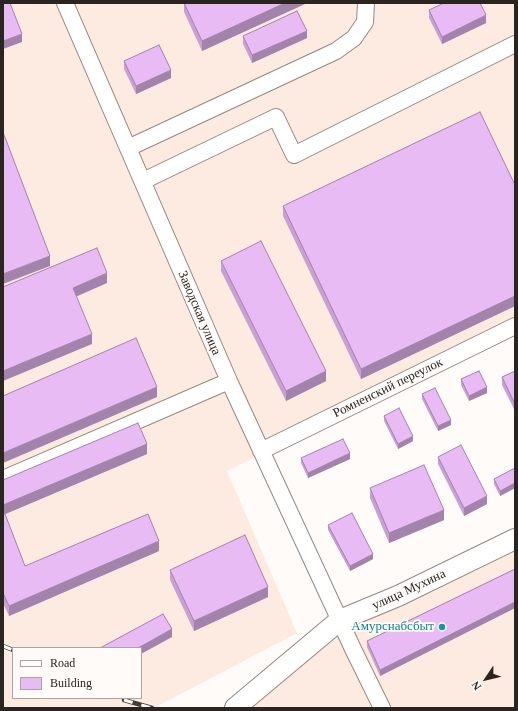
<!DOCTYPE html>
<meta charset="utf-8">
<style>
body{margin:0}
#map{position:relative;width:518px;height:711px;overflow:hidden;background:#fefbf9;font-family:"Times New Roman",serif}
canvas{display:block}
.frame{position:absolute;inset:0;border:4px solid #2b2522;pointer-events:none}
.legend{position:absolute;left:12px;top:647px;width:130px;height:52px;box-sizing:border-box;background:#fefbf9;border:1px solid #aaa5a3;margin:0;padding:5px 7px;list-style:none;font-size:12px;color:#2b2522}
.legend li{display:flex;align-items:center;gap:8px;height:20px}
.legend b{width:20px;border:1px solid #aaa5a3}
.north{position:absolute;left:466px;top:659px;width:40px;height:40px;-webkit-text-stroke:3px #fefbf9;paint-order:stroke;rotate:235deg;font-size:11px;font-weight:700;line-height:16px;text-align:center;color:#2b2522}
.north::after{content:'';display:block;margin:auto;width:14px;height:18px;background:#2b2522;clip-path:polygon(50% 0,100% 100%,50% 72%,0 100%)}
</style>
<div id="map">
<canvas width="518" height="711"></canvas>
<div class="frame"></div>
<ul class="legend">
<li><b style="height:5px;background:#fff"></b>Road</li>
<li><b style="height:11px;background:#e9bbf5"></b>Building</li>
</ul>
<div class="north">N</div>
</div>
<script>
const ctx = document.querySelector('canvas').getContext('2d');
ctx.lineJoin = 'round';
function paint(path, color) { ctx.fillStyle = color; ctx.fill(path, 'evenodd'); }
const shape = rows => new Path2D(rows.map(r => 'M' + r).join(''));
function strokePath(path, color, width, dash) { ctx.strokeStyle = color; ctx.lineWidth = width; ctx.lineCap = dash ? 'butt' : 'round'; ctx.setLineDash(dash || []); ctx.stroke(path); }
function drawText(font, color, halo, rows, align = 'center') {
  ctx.font = font + ' "Times New Roman",serif'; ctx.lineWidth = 3.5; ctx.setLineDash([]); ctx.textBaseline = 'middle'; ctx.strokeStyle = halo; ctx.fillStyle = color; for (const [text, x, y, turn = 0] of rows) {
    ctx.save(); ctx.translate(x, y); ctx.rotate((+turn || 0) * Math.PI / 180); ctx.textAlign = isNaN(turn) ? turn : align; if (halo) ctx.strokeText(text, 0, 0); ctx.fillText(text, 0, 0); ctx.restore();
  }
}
paint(shape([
 [3,3,515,3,515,332,227,471,297,633,154,708,3,708],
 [13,648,141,648,141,698,13,698],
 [515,548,515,708,250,708,340,633]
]), '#fdeae0');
const minor = shape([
 [65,3,229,381,353,649,382,708],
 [128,148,336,51,354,38,365,22,366,3],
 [143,181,276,117,294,155,515,44],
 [261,451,515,326],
 [3,479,229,381]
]);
const major = shape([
 [235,708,340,620,398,596,515,539]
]);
strokePath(minor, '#968780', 18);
strokePath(major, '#968780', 22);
strokePath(minor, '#fff', 16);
strokePath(major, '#fff', 20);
const rail = shape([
 [3,646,13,650],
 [124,700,152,708]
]);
strokePath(rail, '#433d3a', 4.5);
strokePath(rail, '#fefbf9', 3, [9]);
paint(shape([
 [184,3,307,3,202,51,184,12],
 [429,10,486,23,442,44,429,18],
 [243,36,307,38,252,63,243,44],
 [124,61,171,78,136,94,124,69],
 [515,185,515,306,361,379,283,216,283,206],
 [221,261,326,381,286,401,221,271],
 [515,371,515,411,502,385,502,377],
 [461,379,487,393,469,401,461,385],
 [422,394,451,425,438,431,422,399],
 [384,416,413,441,398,449,384,421],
 [147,454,5,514,25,566,159,551,9,616,3,603,3,480],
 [438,457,487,504,464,516,438,464],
 [301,458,350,459,308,478,301,463],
 [515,468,515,488,500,496,494,484,494,479],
 [370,488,444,520,389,543,370,498],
 [328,525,373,559,350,571,328,530],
 [515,569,515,608,380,676,367,647,367,641],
 [170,570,268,597,194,631,170,580]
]), '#c8a1d3');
paint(shape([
 [285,3,307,3,202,51,202,41],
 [486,15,486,23,442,44,442,37],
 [307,31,307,38,252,63,252,55],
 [22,34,22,42,3,49,3,41],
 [171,70,171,78,136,94,136,86],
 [50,256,50,266,3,284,3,274],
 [107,273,107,283,73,298,73,288],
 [515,296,515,306,361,379,361,369],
 [92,334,92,344,3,381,3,371],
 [326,371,326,381,286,401,286,391],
 [157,387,157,397,3,463,3,453],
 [487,387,487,393,469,401,469,396],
 [451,420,451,425,438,431,438,426],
 [413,436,413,441,398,449,398,444],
 [147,444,147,454,3,515,3,505],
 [350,453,350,459,308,478,308,473],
 [515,483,515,488,500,496,500,491],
 [487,496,487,504,464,516,464,508],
 [444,510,444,520,389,543,389,533],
 [159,541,159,551,9,616,9,606],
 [373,554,373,559,350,571,350,566],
 [268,587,268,597,194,631,194,621],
 [515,602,515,608,380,676,380,670],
 [172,629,172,637,141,654,141,648,138,648]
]), '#a383ac');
const building = shape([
 [3,3,10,3,22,34,3,41,3,3],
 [184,3,285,3,202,41,184,3],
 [444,3,480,3,486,15,442,37,429,10,444,3],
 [297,11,307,31,252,55,243,36,297,11],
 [159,45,171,70,136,86,124,61,159,45],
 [480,112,515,185,515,296,361,369,283,206,480,112],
 [3,132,50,256,3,274,3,132],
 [261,241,326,371,286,391,221,261,261,241],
 [97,248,107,273,73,288,92,334,3,371,3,287,97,248],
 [136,338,157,387,3,453,3,396,136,338],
 [479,371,487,387,469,396,461,379,479,371],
 [515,371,515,404,502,377,515,371],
 [435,388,451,420,438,426,422,394,435,388],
 [399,408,413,436,398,444,384,416,399,408],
 [138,423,147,444,3,505,3,480,138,423],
 [343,439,350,453,308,473,301,458,343,439],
 [461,445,487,496,464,508,438,457,461,445],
 [424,465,444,510,389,533,370,488,424,465],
 [515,468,515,483,500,491,494,479,515,468],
 [352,513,373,554,350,566,328,525,352,513],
 [3,514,5,514,25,566,148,514,159,541,9,606,3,593,3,514],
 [245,535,268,587,194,621,170,570,245,535],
 [515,569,515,602,380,670,367,641,515,569],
 [163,614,172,629,138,648,100,648,163,614]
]);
paint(building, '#e9bbf5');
strokePath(building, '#a383ac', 1);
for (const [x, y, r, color] of [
 [442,627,4,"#0f9aa8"]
]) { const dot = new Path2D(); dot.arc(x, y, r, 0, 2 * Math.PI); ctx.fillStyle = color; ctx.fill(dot); strokePath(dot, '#fefbf9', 1.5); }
drawText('13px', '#2b2522', '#fefbf9', [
 ["Заводская улица",199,313,67],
 ["Ромненский переулок",388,388,-26],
 ["улица Мухина",409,590,-25]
]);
drawText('13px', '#0d838f', '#fefbf9', [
 ["Амурснабсбыт",434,627]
], 'right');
</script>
